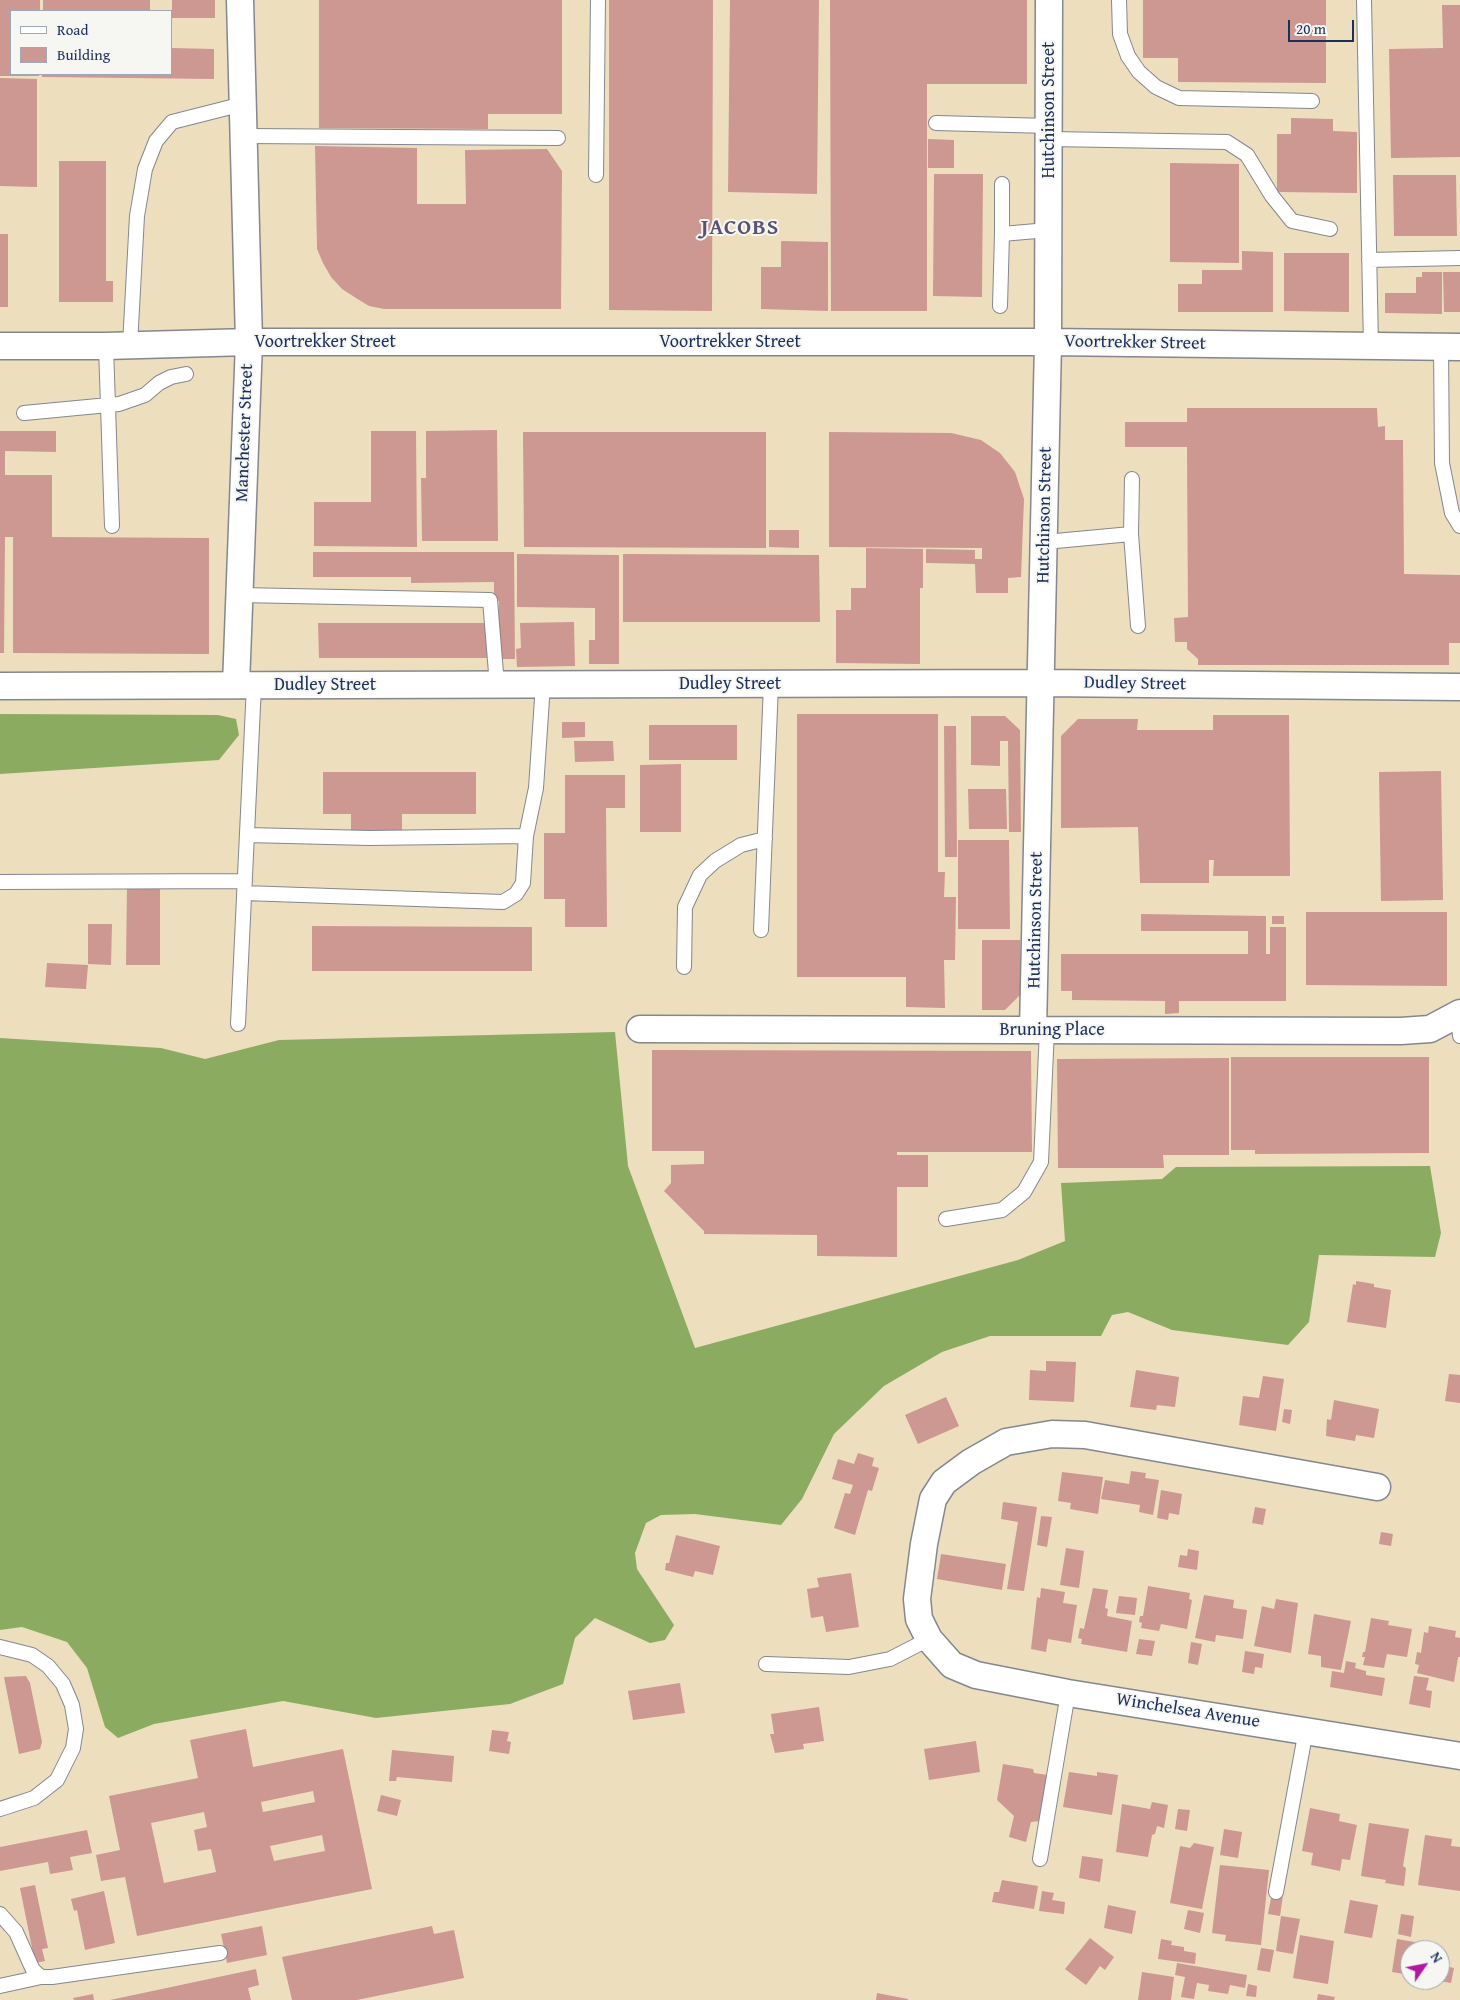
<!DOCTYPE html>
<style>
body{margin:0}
#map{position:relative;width:1460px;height:2000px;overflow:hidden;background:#eddfbe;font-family:"Gentium Book Plus",serif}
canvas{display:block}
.legend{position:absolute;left:10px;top:10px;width:162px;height:65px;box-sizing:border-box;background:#f6f6f2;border:1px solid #9ea6b7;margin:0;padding:6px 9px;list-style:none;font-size:15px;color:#1b2f5e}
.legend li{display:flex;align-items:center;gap:10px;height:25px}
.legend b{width:25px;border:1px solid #9ea6b7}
.north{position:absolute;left:1400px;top:1940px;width:50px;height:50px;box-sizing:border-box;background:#f6f6f2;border:1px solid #9ea6b7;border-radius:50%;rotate:57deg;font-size:14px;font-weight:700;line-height:20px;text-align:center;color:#1b2f5e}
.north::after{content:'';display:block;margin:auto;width:18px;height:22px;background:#b5179e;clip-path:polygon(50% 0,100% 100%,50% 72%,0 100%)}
.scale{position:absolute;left:1288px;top:20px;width:66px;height:22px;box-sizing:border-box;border:2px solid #1b2f5e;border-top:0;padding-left:6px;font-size:15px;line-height:18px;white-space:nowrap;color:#1b2f5e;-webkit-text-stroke:4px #f6f6f2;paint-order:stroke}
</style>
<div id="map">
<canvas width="1460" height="2000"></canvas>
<ul class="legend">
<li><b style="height:6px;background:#fff"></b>Road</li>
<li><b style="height:14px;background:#cd9792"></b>Building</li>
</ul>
<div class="north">N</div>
<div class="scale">20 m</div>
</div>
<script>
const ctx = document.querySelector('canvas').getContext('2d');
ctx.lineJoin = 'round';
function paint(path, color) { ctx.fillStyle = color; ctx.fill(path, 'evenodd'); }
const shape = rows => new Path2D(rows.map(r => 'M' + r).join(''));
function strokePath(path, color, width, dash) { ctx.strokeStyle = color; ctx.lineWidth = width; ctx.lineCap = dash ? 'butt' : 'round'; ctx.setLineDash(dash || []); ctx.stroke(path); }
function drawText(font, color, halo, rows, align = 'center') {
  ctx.font = font + ' "Gentium Book Plus",serif'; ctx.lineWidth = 4; ctx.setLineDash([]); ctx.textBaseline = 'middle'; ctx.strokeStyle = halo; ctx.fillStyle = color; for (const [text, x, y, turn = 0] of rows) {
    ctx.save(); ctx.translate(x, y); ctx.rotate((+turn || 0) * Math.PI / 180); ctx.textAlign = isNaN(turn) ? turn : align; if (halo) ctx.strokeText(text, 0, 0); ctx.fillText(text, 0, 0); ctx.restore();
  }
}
paint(shape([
 [0,714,218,715,236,719,239,735,219,760,0,774],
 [615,1032,628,1166,695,1348,1018,1260,1065,1241,1061,1183,1162,1179,1176,1167,1430,1166,1441,1233,1435,1257,1319,1255,1309,1322,1288,1345,1172,1330,1128,1312,1112,1315,1101,1336,990,1336,942,1352,884,1386,834,1434,802,1499,781,1525,695,1514,661,1515,646,1523,635,1553,637,1569,674,1625,665,1640,650,1643,595,1618,575,1638,563,1684,510,1704,376,1718,283,1701,154,1724,118,1738,105,1727,87,1668,67,1642,22,1627,0,1630,0,1038,161,1048,205,1059,279,1040]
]), '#8bac60');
paint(shape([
 [0,0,40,0,40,11,11,11,11,74,39,74,39,76,0,76],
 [43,0,150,0,150,11,43,11],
 [172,0,215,0,215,18,172,18],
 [319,0,562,0,562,114,488,114,488,129,319,128],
 [609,0,713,0,712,311,609,310],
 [730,0,819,0,817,194,728,192],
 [830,0,1027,0,1027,84,927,84,927,311,831,311],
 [1143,0,1326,0,1326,83,1178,82,1178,58,1143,58],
 [1442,5,1460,5,1460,157,1391,158,1389,49,1443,48],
 [171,48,214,49,214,79,42,77,42,74,171,74],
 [0,78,37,79,37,187,0,186],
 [1291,118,1333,119,1333,131,1357,132,1357,193,1277,192,1277,134,1291,134],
 [928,139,954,140,954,168,928,168],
 [315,146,417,148,417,204,466,204,465,150,547,149,562,171,561,309,384,309,369,306,356,298,342,289,331,277,323,263,317,249],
 [59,161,106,161,106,281,113,281,113,302,59,302],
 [1170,163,1239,164,1239,263,1170,262],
 [934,174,983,174,982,297,933,296],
 [1393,175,1456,175,1457,236,1394,236],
 [0,234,8,234,8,307,0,307],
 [781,241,828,242,828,311,761,309,761,267,781,267],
 [1242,251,1273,252,1273,312,1178,312,1178,284,1202,284,1202,270,1242,270],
 [1284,253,1349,253,1349,312,1284,311],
 [1422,272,1442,272,1442,314,1385,313,1385,293,1416,293,1416,277,1422,277],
 [1443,272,1460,272,1460,312,1444,312],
 [1187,408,1377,408,1378,427,1385,426,1385,440,1403,440,1404,574,1460,575,1460,643,1449,643,1449,665,1198,665,1198,659,1187,649,1187,642,1175,642,1174,618,1188,617,1187,447,1125,447,1125,422,1187,422],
 [497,430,498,541,422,541,421,478,426,478,426,431],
 [0,431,56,431,56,452,5,451,5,475,52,475,52,537,209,538,209,654,13,653,13,537,5,537,4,653,0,653],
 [371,431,416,431,417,547,314,546,314,502,371,502],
 [523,432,766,432,766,548,524,547],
 [829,432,951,433,981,440,1000,453,1015,472,1024,499,1021,577,1008,578,1008,593,976,593,975,564,926,563,926,549,975,550,975,559,982,559,982,548,829,547],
 [769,530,799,530,799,548,769,547],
 [866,548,923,549,923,588,920,588,920,664,836,663,836,610,851,610,851,588,866,588],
 [313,552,514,552,515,659,499,659,499,601,494,601,494,582,411,583,411,577,313,577],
 [517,554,619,555,619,664,589,664,589,640,595,640,595,608,517,607],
 [623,554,819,555,820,622,623,622],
 [574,622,575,666,517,667,516,649,521,648,520,623],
 [318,623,488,623,488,658,319,658],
 [797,714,938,714,938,872,945,872,944,897,956,897,955,960,944,960,945,1008,906,1007,906,977,797,977],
 [1213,715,1289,715,1290,876,1213,876,1214,860,1209,860,1209,883,1140,883,1138,827,1061,828,1061,736,1078,719,1138,719,1137,730,1213,730],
 [971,716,1005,716,1020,730,1021,832,1009,832,1008,741,1000,741,1000,766,971,765],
 [562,722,585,722,585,737,562,738],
 [649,725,737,725,737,760,649,760],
 [944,726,956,726,957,857,945,857],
 [574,741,613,741,614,761,575,762],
 [681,764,681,832,640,832,640,765],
 [1441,771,1443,900,1381,901,1379,772],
 [323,772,476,772,476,814,402,814,402,833,351,833,351,814,323,814],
 [565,775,625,775,625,808,606,808,607,927,565,927,565,899,544,899,544,833,565,833],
 [968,789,1006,789,1007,829,969,829],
 [958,840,1009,840,1010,929,958,929],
 [127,885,160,886,160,965,126,965],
 [1306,912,1447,912,1447,986,1306,985],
 [1141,914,1266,916,1266,954,1270,954,1270,927,1286,927,1286,1001,1179,1001,1179,1013,1165,1014,1165,1001,1072,1000,1072,991,1061,991,1061,954,1248,954,1248,931,1141,931],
 [1272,916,1284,916,1284,924,1272,924],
 [88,924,112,924,111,965,88,964],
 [312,926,532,927,532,971,312,971],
 [982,940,1020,940,1021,994,1005,1010,982,1010],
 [47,963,88,965,86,989,45,987],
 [652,1050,1031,1051,1032,1152,897,1152,897,1155,928,1155,928,1187,897,1187,897,1257,817,1256,817,1235,704,1234,704,1231,664,1191,671,1183,671,1165,704,1164,704,1151,652,1151],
 [1231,1057,1429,1057,1429,1153,1255,1154,1255,1150,1231,1150],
 [1229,1058,1229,1155,1163,1155,1164,1168,1058,1168,1057,1059],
 [1356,1281,1374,1284,1374,1287,1391,1290,1386,1328,1347,1322,1353,1284,1356,1285],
 [1046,1361,1076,1362,1074,1402,1029,1400,1030,1370,1046,1371],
 [1136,1370,1179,1377,1175,1407,1157,1405,1156,1410,1130,1407],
 [1449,1374,1460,1375,1460,1403,1445,1401],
 [1263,1376,1284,1379,1276,1431,1239,1425,1243,1396,1259,1398],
 [946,1397,959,1426,918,1444,905,1415],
 [1334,1400,1379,1409,1374,1438,1356,1435,1355,1441,1326,1436,1327,1419,1331,1420],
 [1284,1409,1292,1410,1290,1424,1282,1422],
 [858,1453,874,1458,872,1466,879,1468,872,1491,868,1490,855,1535,834,1528,845,1493,850,1494,853,1485,832,1479,838,1459,854,1464],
 [1131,1471,1146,1473,1145,1478,1159,1480,1153,1515,1139,1512,1140,1505,1101,1499,1105,1480,1129,1484],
 [1062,1472,1103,1477,1098,1514,1070,1509,1071,1503,1058,1501],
 [1161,1490,1182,1494,1179,1515,1169,1513,1168,1520,1157,1518],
 [1003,1502,1037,1507,1024,1591,1007,1589,1018,1522,1001,1519],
 [1255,1507,1266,1509,1263,1525,1252,1523],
 [1041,1516,1052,1517,1047,1547,1037,1545],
 [1381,1532,1393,1534,1391,1546,1379,1544],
 [676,1535,720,1546,713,1575,695,1571,693,1577,665,1570,666,1563,669,1563],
 [1066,1548,1084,1551,1079,1588,1060,1585],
 [1188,1549,1199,1551,1197,1570,1178,1567,1180,1555,1187,1556],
 [941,1554,1006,1564,1002,1590,937,1579],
 [851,1573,859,1627,826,1632,823,1616,811,1618,807,1589,819,1587,817,1578],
 [1148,1586,1190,1593,1189,1599,1192,1600,1187,1629,1161,1624,1159,1631,1141,1628,1142,1623,1139,1622,1140,1616,1143,1616],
 [1041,1588,1065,1592,1063,1603,1077,1605,1071,1643,1048,1639,1046,1652,1031,1649,1037,1597,1040,1598],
 [1093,1588,1108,1590,1105,1608,1108,1609,1107,1616,1132,1621,1127,1652,1081,1644,1082,1639,1078,1638,1080,1628,1084,1629],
 [1204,1595,1234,1600,1233,1608,1247,1610,1243,1639,1216,1635,1215,1642,1195,1638],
 [1119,1596,1137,1598,1135,1615,1116,1613],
 [1276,1599,1298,1603,1291,1653,1254,1646,1262,1606,1274,1609],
 [1314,1614,1351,1621,1341,1670,1321,1667,1321,1656,1308,1654],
 [1371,1618,1389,1621,1388,1625,1412,1629,1407,1657,1387,1654,1384,1668,1363,1665,1365,1657,1362,1657,1363,1652,1365,1652],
 [1429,1626,1456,1631,1455,1637,1460,1638,1460,1657,1458,1657,1454,1682,1417,1673,1419,1665,1415,1664,1417,1652,1421,1653,1424,1632,1428,1633],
 [1139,1639,1155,1641,1152,1656,1136,1654],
 [1191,1642,1202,1644,1198,1665,1188,1663],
 [1245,1651,1264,1654,1262,1668,1255,1667,1254,1674,1242,1672],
 [1346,1661,1356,1663,1355,1668,1366,1671,1366,1675,1385,1678,1382,1696,1330,1687,1332,1671,1344,1673],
 [26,1676,30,1683,42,1742,40,1749,19,1754,4,1677],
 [1414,1676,1429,1678,1426,1690,1432,1691,1430,1708,1409,1704],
 [680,1683,685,1713,633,1720,628,1691],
 [819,1707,824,1741,803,1744,804,1749,775,1753,770,1734,774,1734,771,1714],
 [246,1729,253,1767,343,1749,372,1889,137,1936,125,1877,101,1881,96,1855,120,1850,109,1796,198,1778,190,1740],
 [313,1791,315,1802,263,1812,261,1802],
 [204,1812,207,1827,194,1830,198,1851,211,1849,216,1872,164,1883,151,1823],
 [322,1835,325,1851,274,1861,270,1846],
 [492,1730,509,1732,507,1741,511,1742,509,1754,489,1751],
 [976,1741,980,1772,929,1780,924,1749],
 [392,1750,454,1756,452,1782,397,1777,396,1781,389,1781],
 [1003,1764,1033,1769,1034,1773,1048,1775,1040,1821,1031,1822,1026,1842,1009,1837,1014,1816,997,1800],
 [1069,1772,1097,1776,1097,1772,1118,1775,1112,1815,1063,1807],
 [381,1795,401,1800,397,1816,377,1811],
 [1152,1802,1168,1805,1164,1828,1157,1826,1155,1834,1152,1835,1148,1857,1116,1852,1122,1804,1150,1809],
 [1310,1808,1340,1814,1339,1821,1357,1825,1350,1860,1342,1859,1340,1871,1311,1865,1313,1853,1302,1851],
 [1178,1809,1190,1810,1187,1831,1175,1829],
 [1369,1823,1409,1829,1403,1866,1406,1868,1404,1886,1385,1883,1386,1880,1361,1876],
 [1224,1829,1242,1832,1238,1858,1220,1855],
 [87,1830,92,1853,70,1857,73,1870,50,1874,48,1862,0,1871,0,1847],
 [1425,1835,1452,1839,1451,1846,1460,1847,1460,1891,1418,1885],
 [1194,1843,1214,1847,1202,1909,1170,1903,1180,1846,1190,1848],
 [1082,1856,1103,1859,1100,1882,1079,1878],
 [1220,1865,1269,1870,1261,1945,1225,1941,1226,1935,1212,1933],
 [1002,1880,1038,1886,1034,1909,992,1902,994,1892,999,1892],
 [35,1885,48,1948,42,1949,45,1961,35,1963,20,1888],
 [104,1891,115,1943,85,1950,77,1910,74,1911,71,1899],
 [1042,1891,1054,1893,1052,1900,1065,1902,1064,1914,1039,1911],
 [1272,1893,1283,1895,1280,1916,1268,1914],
 [1350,1900,1378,1905,1372,1938,1344,1933],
 [1108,1905,1136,1911,1132,1934,1104,1928],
 [1188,1910,1204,1913,1200,1933,1184,1929],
 [1401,1914,1414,1916,1411,1937,1398,1934],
 [1281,1916,1300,1919,1293,1954,1276,1951],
 [262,1926,267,1955,227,1963,221,1934],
 [432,1926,434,1934,454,1930,464,1978,357,2000,292,2000,282,1957],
 [1300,1935,1334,1941,1328,1984,1293,1978],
 [1090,1938,1114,1957,1105,1970,1100,1966,1086,1985,1065,1969],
 [1161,1939,1172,1941,1171,1945,1184,1947,1184,1951,1196,1953,1195,1964,1158,1959],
 [1397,1939,1432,1945,1431,1950,1410,1950,1410,1975,1392,1972],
 [1261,1948,1274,1950,1270,1972,1257,1970],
 [1177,1963,1247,1975,1245,1988,1230,1985,1228,1994,1208,1991,1209,1985,1197,1983,1194,1999,1181,1997,1185,1977,1175,1975],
 [1440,1965,1454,1968,1451,1983,1440,1981],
 [256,1969,259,1985,248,1988,251,2000,110,2000],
 [1142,1972,1174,1977,1171,2000,1138,2000],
 [1248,1984,1257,1986,1256,1997,1246,1996],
 [877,1993,908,1999,908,2000,876,2000],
 [93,1994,94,2000,74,2000,73,1998],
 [1318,1994,1335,1997,1334,2000,1317,2000]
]), '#cd9792');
const lane = shape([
 [1119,0,1120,34,1128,56,1139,72,1156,87,1179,98,1312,101],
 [1364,0,1371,346],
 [936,123,1049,126],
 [243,136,558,138],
 [1049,139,1227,142,1247,155,1272,196,1292,221,1330,229],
 [596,175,598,0],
 [1002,184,1002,234,1048,230],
 [1369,260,1460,258],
 [1000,306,1002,234],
 [130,345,137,216,145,169,156,141,172,122,243,104],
 [106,346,112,526],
 [1441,347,1442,463,1452,513,1460,526],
 [24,413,119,404,145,395,159,383,171,377,186,374],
 [1131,534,1138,626],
 [1045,542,1131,534,1132,479],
 [239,595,490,600,497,685],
 [247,835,369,838,526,836],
 [0,882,245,881],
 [244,893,503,902,516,894,523,883,526,836,536,788,543,684],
 [761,930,771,684],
 [684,967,685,907,700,875,715,861,741,845,765,839],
 [1458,1015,1460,1036],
 [238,1024,254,685],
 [946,1219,1002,1210,1024,1192,1041,1162,1047,1030],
 [0,1647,32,1655,48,1666,63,1684,72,1705,76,1729,73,1748,57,1780,34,1798,0,1809],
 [766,1664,849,1667,890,1659,929,1639],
 [1040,1859,1068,1693],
 [1276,1892,1306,1730],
 [0,1914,16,1932,33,1970,41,1977,52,1977,220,1953],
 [0,1986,41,1977]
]);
const street = shape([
 [0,346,106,346,249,342,1048,342,1460,347],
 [236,685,249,342,240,0],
 [0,686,1042,683,1460,687],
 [640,1029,1401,1031,1430,1029,1460,1013],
 [1033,1030,1048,342,1049,0],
 [1377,1487,1085,1435,1052,1434,1006,1442,971,1462,944,1482,933,1499,924,1544,917,1599,919,1619,929,1639,952,1665,976,1675,1068,1693,1460,1756]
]);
strokePath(lane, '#84878e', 16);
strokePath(street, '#84878e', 29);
strokePath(lane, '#fff', 14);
strokePath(street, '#fff', 26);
drawText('18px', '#1b2f5e', '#f6f6f2', [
 ["Hutchinson Street",1049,110,-90],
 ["Voortrekker Street",325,342],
 ["Voortrekker Street",730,342],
 ["Voortrekker Street",1135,343,1],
 ["Manchester Street",245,433,-88],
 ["Hutchinson Street",1045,515,-89],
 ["Dudley Street",730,684],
 ["Dudley Street",1135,684,1],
 ["Dudley Street",325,685],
 ["Hutchinson Street",1036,920,-89],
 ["Bruning Place",1052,1030],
 ["Winchelsea Avenue",1188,1711,9]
]);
ctx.letterSpacing = '1px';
drawText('bold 22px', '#595370', '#f6f6f2', [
 ["JACOBS",740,228]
]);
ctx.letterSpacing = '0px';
</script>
